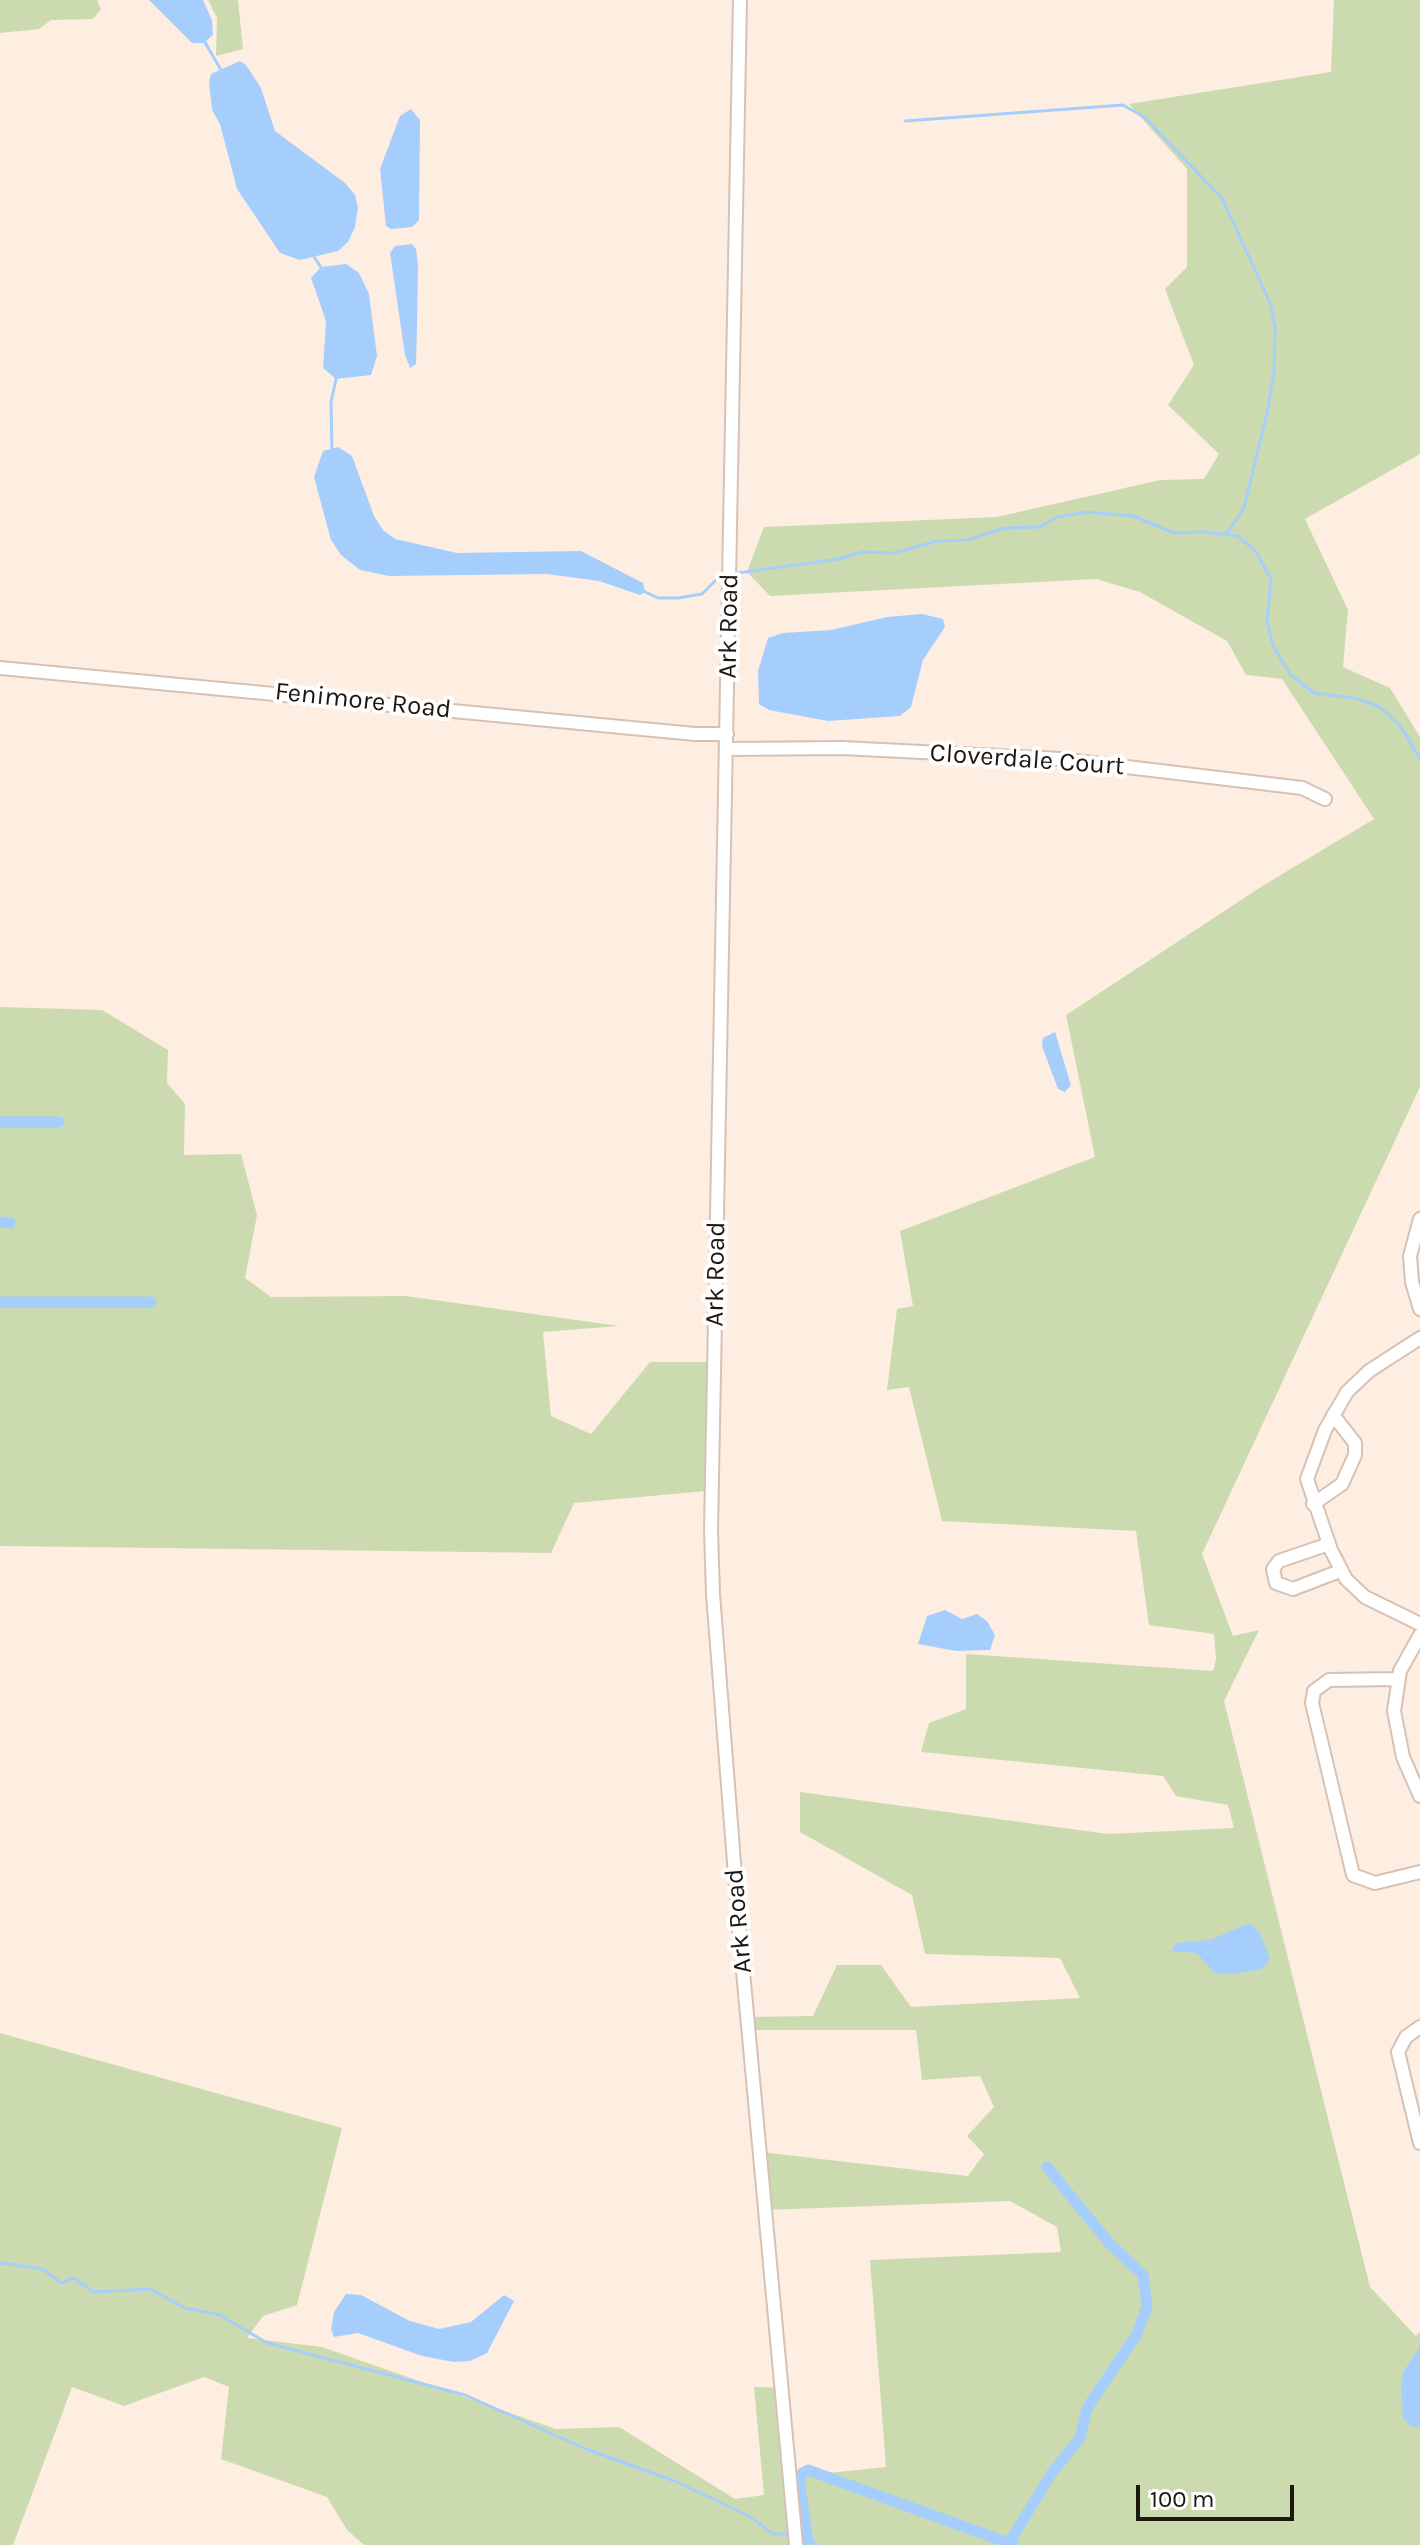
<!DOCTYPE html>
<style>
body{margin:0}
#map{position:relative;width:1420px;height:2545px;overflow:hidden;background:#feeee2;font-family:Karla,sans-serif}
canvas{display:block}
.scale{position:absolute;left:1136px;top:2485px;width:158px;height:36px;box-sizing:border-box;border:4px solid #1d1712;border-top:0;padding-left:10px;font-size:24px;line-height:28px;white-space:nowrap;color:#1d1712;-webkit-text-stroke:6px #fefefe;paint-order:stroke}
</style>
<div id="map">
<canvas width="1420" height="2545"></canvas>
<div class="scale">100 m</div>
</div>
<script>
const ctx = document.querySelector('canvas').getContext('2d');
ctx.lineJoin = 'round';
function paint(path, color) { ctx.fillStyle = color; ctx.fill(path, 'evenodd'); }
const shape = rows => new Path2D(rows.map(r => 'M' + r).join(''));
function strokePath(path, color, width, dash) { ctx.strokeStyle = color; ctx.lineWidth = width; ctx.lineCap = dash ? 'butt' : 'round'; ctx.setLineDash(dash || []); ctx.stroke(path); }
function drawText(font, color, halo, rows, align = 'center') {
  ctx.font = font + ' Karla,sans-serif'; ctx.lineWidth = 8; ctx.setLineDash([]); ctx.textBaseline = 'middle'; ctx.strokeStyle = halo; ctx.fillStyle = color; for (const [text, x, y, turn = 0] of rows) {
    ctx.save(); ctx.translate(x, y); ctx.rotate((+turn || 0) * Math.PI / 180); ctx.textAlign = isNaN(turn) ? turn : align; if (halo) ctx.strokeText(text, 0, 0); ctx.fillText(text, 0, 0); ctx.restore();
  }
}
paint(shape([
 [0,0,97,0,101,9,93,19,51,20,39,29,0,33],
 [208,0,238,0,243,49,216,56,217,18],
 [1334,0,1420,0,1420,454,1305,519,1348,610,1343,667,1390,688,1420,737,1420,1087,1202,1554,1233,1636,1259,1630,1224,1701,1370,2287,1416,2336,1420,2332,1420,2545,364,2545,347,2530,327,2497,221,2459,229,2387,204,2377,124,2406,72,2387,13,2545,0,2545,0,2033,342,2128,297,2305,263,2316,247,2338,322,2347,556,2429,619,2427,735,2499,764,2495,754,2387,781,2388,789,2477,886,2467,870,2260,1061,2252,1057,2227,1010,2201,765,2210,760,2152,968,2176,984,2154,967,2136,994,2107,980,2076,922,2080,916,2030,749,2030,748,2017,813,2016,837,1965,881,1965,911,2007,1080,1998,1060,1958,925,1954,912,1895,800,1832,800,1792,1108,1834,1234,1828,1228,1805,1176,1796,1163,1776,921,1752,929,1723,966,1709,966,1654,1213,1671,1216,1659,1214,1634,1149,1625,1136,1531,942,1521,909,1387,887,1390,897,1309,913,1306,900,1231,1095,1157,1066,1015,1264,885,1374,819,1282,679,1246,675,1227,641,1140,592,1096,579,770,596,747,572,764,527,997,517,1160,480,1204,479,1219,454,1168,405,1194,365,1165,289,1187,267,1187,169,1129,104,1331,72],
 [0,1007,102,1010,168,1050,167,1083,185,1104,184,1155,241,1154,257,1215,245,1278,271,1297,406,1296,619,1326,543,1332,551,1416,591,1434,650,1362,717,1362,717,1490,574,1503,551,1553,0,1546]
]), '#ccdbaf');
paint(shape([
 [149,0,203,0,212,20,213,35,204,43,192,43],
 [240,61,246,65,261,88,275,131,345,183,355,195,358,208,355,227,348,242,338,251,300,260,280,253,237,189,220,124,212,110,209,82,211,74],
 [411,109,420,120,419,220,412,227,391,229,386,226,380,169,400,116],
 [412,244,416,249,418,266,417,325,416,364,410,368,405,355,390,253,395,246],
 [346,264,359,273,369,294,377,356,371,375,336,379,323,368,326,321,311,278,321,267],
 [338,447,352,456,374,516,383,530,395,539,457,553,581,551,643,583,645,592,640,595,599,581,547,574,389,576,360,570,341,555,331,540,314,477,323,451],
 [922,614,943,619,945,627,923,660,911,707,900,716,828,721,769,710,759,704,758,671,768,638,783,633,831,630,887,617],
 [1055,1032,1071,1085,1065,1092,1058,1089,1042,1046,1043,1038],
 [945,1610,962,1619,977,1614,987,1621,995,1635,990,1650,956,1651,918,1644,927,1616],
 [1249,1923,1259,1931,1270,1959,1262,1969,1235,1974,1215,1973,1196,1953,1171,1951,1177,1943,1210,1940],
 [346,2294,361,2295,410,2321,439,2329,471,2322,504,2295,514,2301,487,2353,470,2361,454,2362,422,2356,358,2333,334,2337,331,2329,334,2312],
 [1420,2347,1420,2428,1419,2428,1409,2425,1403,2418,1401,2386,1403,2372]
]), '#a6cefc');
strokePath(shape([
 [203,39,221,70],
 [905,121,1123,105,1144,117,1222,198,1271,305,1275,328,1274,371,1267,413,1244,508,1226,534],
 [313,255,322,269],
 [332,451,331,402,337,375],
 [738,573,839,559,863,552,895,553,937,541,967,540,1005,528,1040,527,1057,517,1087,512,1133,516,1174,533,1205,532,1238,536,1256,552,1271,579,1267,622,1273,646,1291,675,1314,693,1359,699,1380,707,1401,727,1420,759],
 [641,590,658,598,678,598,702,594,720,576],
 [0,2263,43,2269,61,2283,74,2278,94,2292,150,2289,185,2308,220,2315,267,2343,465,2395,586,2449,677,2482,749,2516,773,2534,788,2534],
 [808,2540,818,2545]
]), '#a6cefc', 3);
strokePath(shape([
 [0,1122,59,1122],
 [0,1222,10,1223],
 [0,1302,151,1302],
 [808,2540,800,2486,801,2474,808,2470,1014,2545],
 [1009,2543,1051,2474,1080,2438,1087,2408,1137,2334,1147,2306,1143,2275,1110,2244,1047,2167]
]), '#a6cefc', 11);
const minor = shape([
 [740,0,711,1530,713,1594,740,1939,796,2545],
 [0,668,695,734,727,734],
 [726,749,842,748,1060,759,1302,788,1325,799],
 [1420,1219,1410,1256,1412,1282,1420,1309],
 [1420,1338,1369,1371,1347,1392,1325,1430,1307,1479,1331,1550,1346,1579,1365,1597,1420,1624],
 [1313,1504,1342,1484,1355,1455,1355,1443,1333,1415],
 [1329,1544,1279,1561,1273,1569,1276,1583,1293,1589,1340,1571],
 [1420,1635,1400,1671,1394,1711,1403,1757,1420,1796],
 [1398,1679,1329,1680,1314,1691,1312,1703,1353,1875,1375,1883,1420,1872],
 [1420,2027,1406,2037,1398,2052,1420,2143]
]);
strokePath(minor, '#d5c2b5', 16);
strokePath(minor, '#fff', 12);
drawText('26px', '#1d1712', '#fefefe', [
 ["Ark Road",729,626,-89],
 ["Fenimore Road",363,701,6],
 ["Cloverdale Court",1027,760,4],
 ["Ark Road",716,1274,-89],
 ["Ark Road",739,1921,-95]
]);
</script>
